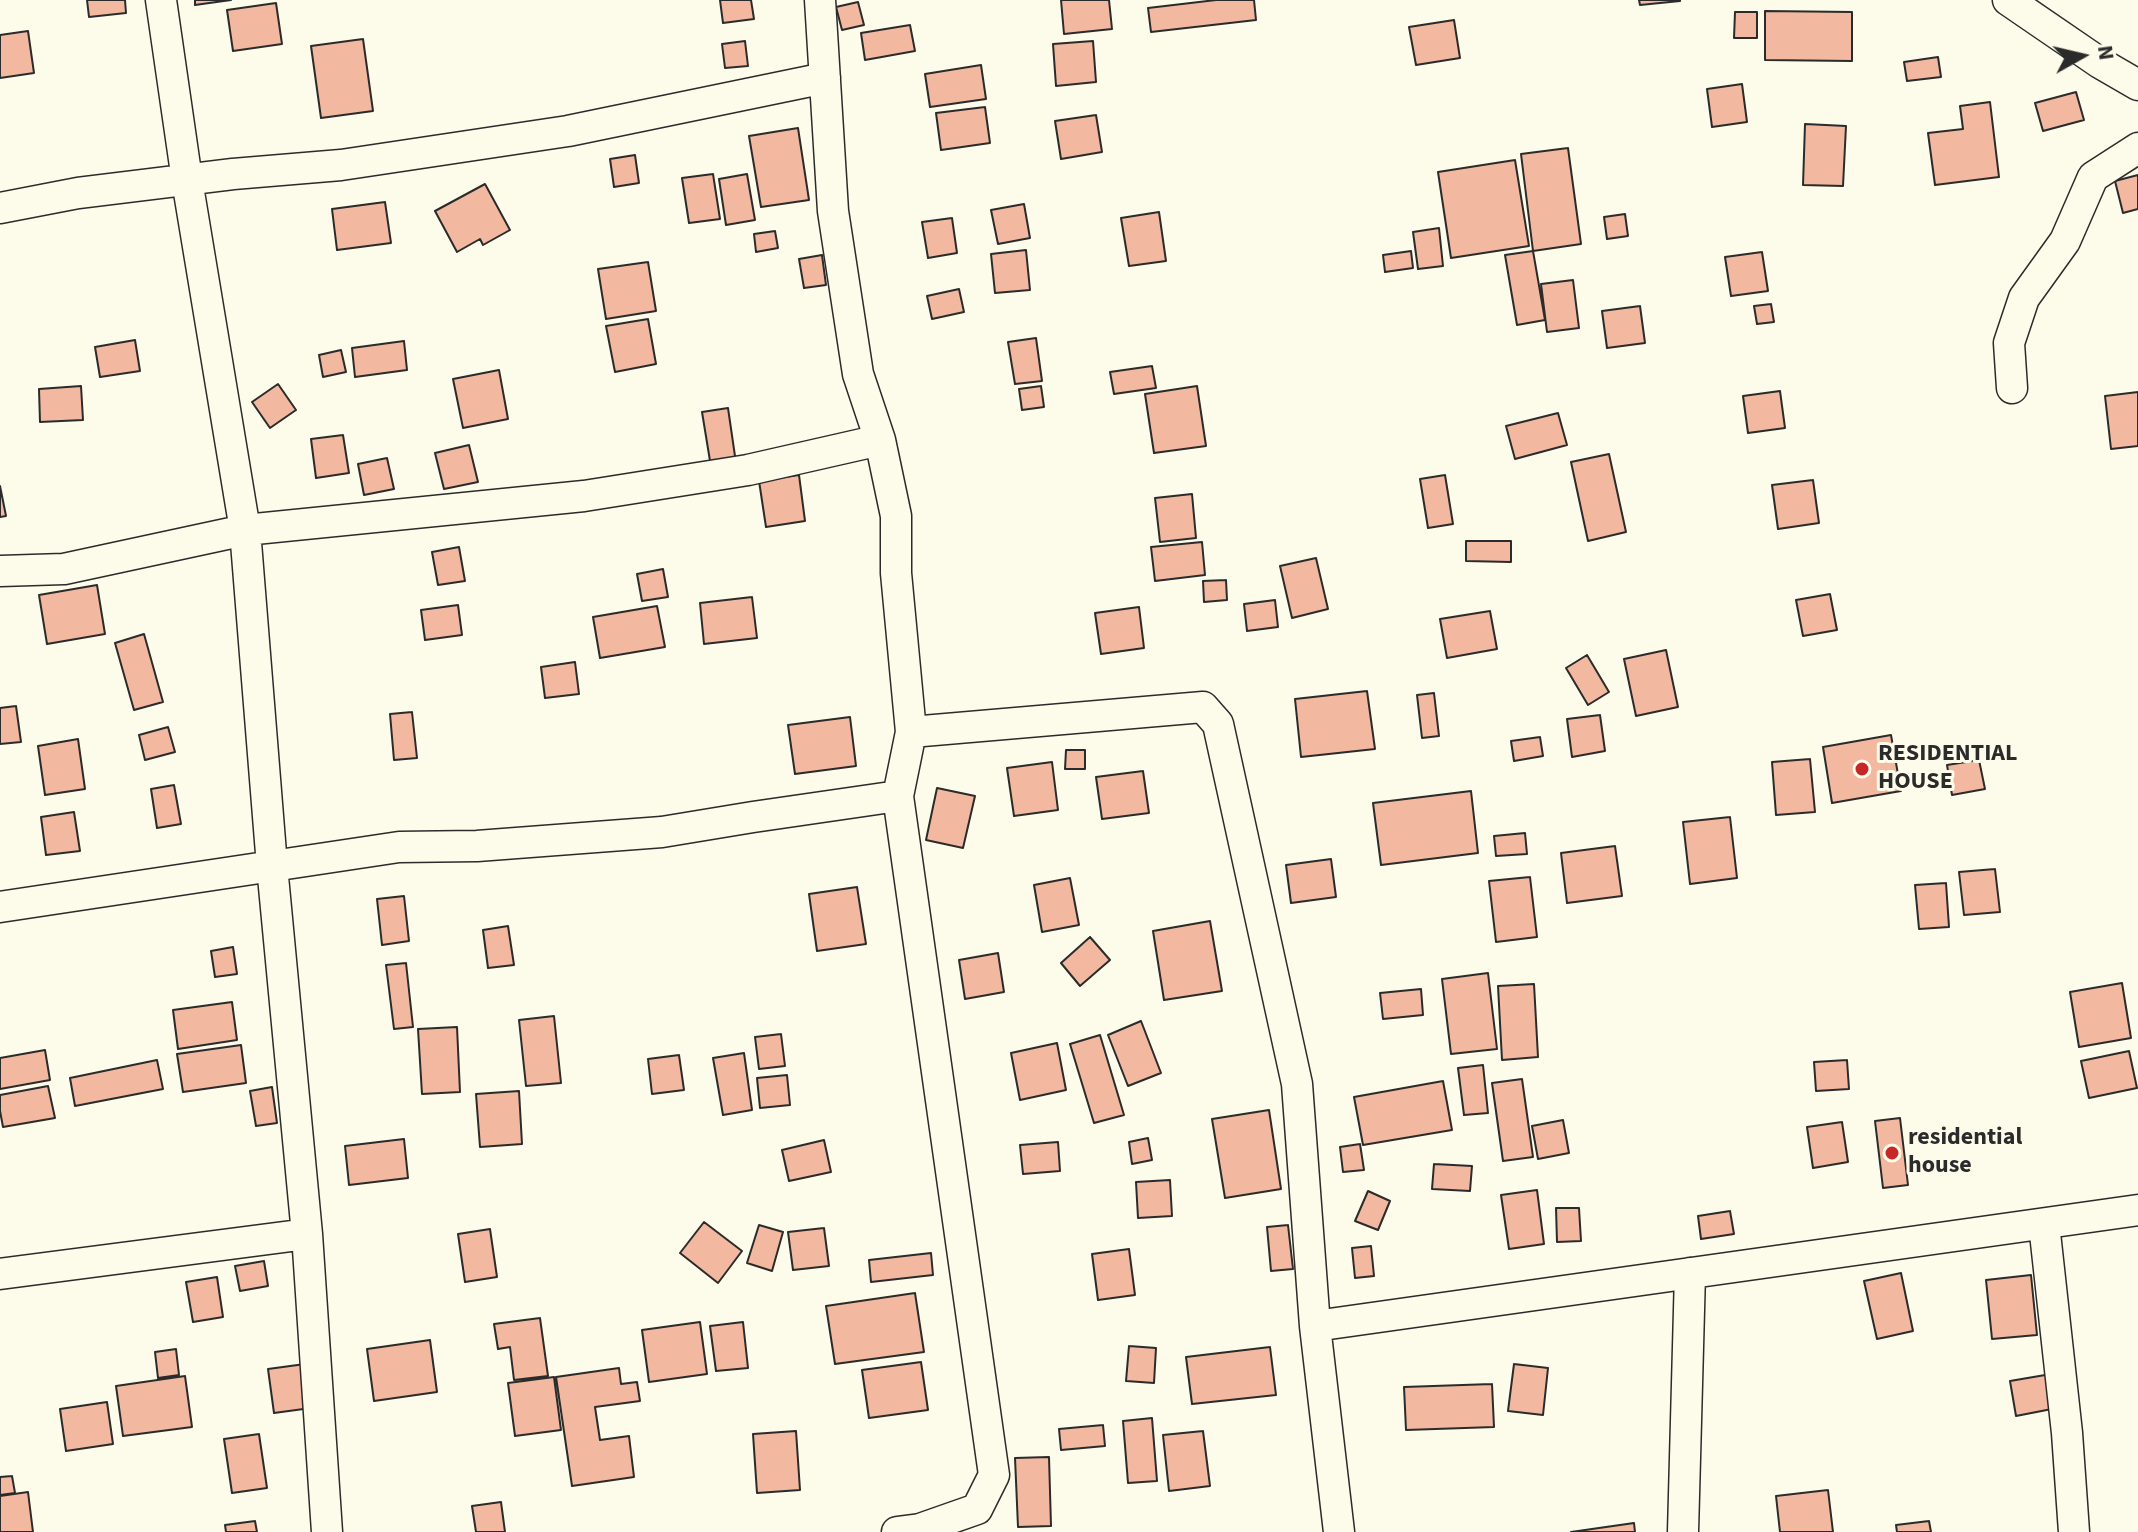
<!DOCTYPE html>
<style>
body{margin:0}
#map{position:relative;width:2138px;height:1532px;overflow:hidden;background:#fdfbea;font-family:"Source Sans 3",sans-serif}
canvas{display:block}
.north{position:absolute;left:2042px;top:16px;width:80px;height:80px;-webkit-text-stroke:6px #fdfbea;paint-order:stroke;rotate:82deg;font-size:22px;font-weight:700;line-height:32px;text-align:center;color:#2b2b2b}
.north::after{content:'';display:block;margin:auto;width:28px;height:36px;background:#2b2b2b;clip-path:polygon(50% 0,100% 100%,50% 72%,0 100%)}
</style>
<div id="map">
<canvas width="2138" height="1532"></canvas>
<div class="north">N</div>
</div>
<script>
const ctx = document.querySelector('canvas').getContext('2d');
ctx.lineJoin = 'round';
function paint(path, color) { ctx.fillStyle = color; ctx.fill(path, 'evenodd'); }
const shape = rows => new Path2D(rows.map(r => 'M' + r).join(''));
function strokePath(path, color, width, dash) { ctx.strokeStyle = color; ctx.lineWidth = width; ctx.lineCap = dash ? 'butt' : 'round'; ctx.setLineDash(dash || []); ctx.stroke(path); }
function drawText(font, color, halo, rows, align = 'center') {
  ctx.font = font + ' "Source Sans 3",sans-serif'; ctx.lineWidth = 6; ctx.setLineDash([]); ctx.textBaseline = 'middle'; ctx.strokeStyle = halo; ctx.fillStyle = color; for (const [text, x, y, turn = 0] of rows) {
    ctx.save(); ctx.translate(x, y); ctx.rotate((+turn || 0) * Math.PI / 180); ctx.textAlign = isNaN(turn) ? turn : align; if (halo) ctx.strokeText(text, 0, 0); ctx.fillText(text, 0, 0); ctx.restore();
  }
}
const building = shape([
 [87,0,125,0,126,13,89,17,87,0],
 [195,0,231,0,195,5,195,0],
 [720,0,751,0,754,19,723,23,720,0],
 [1061,0,1109,0,1112,29,1064,34,1061,0],
 [1216,0,1254,0,1256,20,1151,32,1148,8,1216,0],
 [1639,0,1680,0,1680,1,1640,5,1639,0],
 [858,2,864,25,842,30,836,7,858,2],
 [276,3,282,44,233,51,227,10,276,3],
 [1765,11,1852,12,1852,61,1765,60,1765,11],
 [1735,12,1757,12,1757,38,1734,38,1735,12],
 [1454,20,1460,58,1416,65,1409,27,1454,20],
 [910,25,915,51,865,60,861,33,910,25],
 [28,31,34,73,0,78,0,35,28,31],
 [363,39,373,111,321,118,311,46,363,39],
 [745,41,748,66,725,68,722,44,745,41],
 [1093,41,1096,82,1056,86,1053,44,1093,41],
 [1938,57,1941,77,1907,81,1904,62,1938,57],
 [981,65,986,99,930,107,925,74,981,65],
 [1742,84,1747,122,1712,127,1707,89,1742,84],
 [2076,92,2084,120,2043,131,2035,103,2076,92],
 [1990,102,1999,177,1935,185,1928,133,1963,129,1960,106,1990,102],
 [985,107,990,143,941,150,936,113,985,107],
 [1096,115,1102,152,1061,159,1055,121,1096,115],
 [1805,124,1846,126,1843,186,1803,185,1805,124],
 [798,128,809,200,761,207,749,136,798,128],
 [1568,148,1581,244,1533,251,1521,154,1568,148],
 [635,155,639,183,614,187,610,159,635,155],
 [1515,160,1529,246,1451,258,1438,172,1515,160],
 [713,174,720,219,689,223,682,178,713,174],
 [747,174,755,220,726,225,719,179,747,174],
 [2138,175,2138,209,2123,213,2115,181,2138,175],
 [485,184,510,230,483,245,480,239,457,252,435,211,485,184],
 [385,202,391,243,337,250,332,209,385,202],
 [1024,204,1030,238,998,244,991,210,1024,204],
 [1159,212,1166,261,1129,266,1121,218,1159,212],
 [1625,214,1628,236,1607,239,1604,217,1625,214],
 [952,218,957,253,928,258,922,222,952,218],
 [1439,228,1443,266,1418,269,1413,232,1439,228],
 [775,231,778,248,756,252,754,234,775,231],
 [1026,250,1030,290,995,293,991,254,1026,250],
 [1411,251,1413,268,1385,272,1383,255,1411,251],
 [1533,251,1545,320,1517,325,1505,255,1533,251],
 [1762,252,1768,291,1731,296,1725,257,1762,252],
 [822,255,826,285,804,288,799,259,822,255],
 [648,262,656,311,606,319,598,269,648,262],
 [1573,280,1579,328,1547,332,1541,284,1573,280],
 [959,289,964,312,932,319,927,296,959,289],
 [1771,304,1774,322,1757,324,1754,306,1771,304],
 [1640,306,1645,343,1607,348,1602,311,1640,306],
 [648,319,656,364,615,372,606,326,648,319],
 [1036,338,1042,381,1015,384,1008,342,1036,338],
 [135,340,140,371,100,377,95,347,135,340],
 [404,341,407,370,355,377,352,348,404,341],
 [341,350,346,372,323,377,319,355,341,350],
 [1152,366,1156,388,1114,394,1110,372,1152,366],
 [499,370,508,419,463,428,453,379,499,370],
 [278,384,296,410,270,428,252,402,278,384],
 [81,386,83,420,40,422,39,389,81,386],
 [1041,386,1044,407,1022,410,1019,389,1041,386],
 [1197,386,1206,446,1154,453,1145,394,1197,386],
 [1780,391,1785,428,1748,433,1743,396,1780,391],
 [2138,392,2138,446,2111,449,2105,396,2138,392],
 [728,408,736,463,711,467,702,412,728,408],
 [1558,413,1567,445,1515,459,1506,426,1558,413],
 [343,435,349,473,316,478,311,439,343,435],
 [469,445,478,482,444,489,435,453,469,445],
 [1609,454,1626,532,1588,541,1571,462,1609,454],
 [387,458,394,489,364,495,358,464,387,458],
 [799,475,805,521,766,527,759,481,799,475],
 [1445,475,1453,524,1428,528,1420,479,1445,475],
 [1813,480,1819,523,1778,529,1772,485,1813,480],
 [0,486,6,516,0,517,0,486],
 [1192,494,1196,538,1160,542,1155,498,1192,494],
 [1466,541,1511,541,1511,562,1466,561,1466,541],
 [1202,542,1205,575,1155,581,1151,547,1202,542],
 [459,547,465,581,438,585,432,552,459,547],
 [1316,558,1328,609,1292,618,1280,566,1316,558],
 [663,569,668,597,642,601,637,574,663,569],
 [1226,580,1227,600,1204,602,1203,581,1226,580],
 [97,585,105,634,47,644,39,595,97,585],
 [1830,594,1837,630,1803,636,1796,600,1830,594],
 [752,597,757,638,704,644,700,603,752,597],
 [1275,600,1278,627,1247,631,1244,604,1275,600],
 [458,605,462,635,425,640,421,610,458,605],
 [657,606,665,647,600,658,593,617,657,606],
 [1139,607,1144,648,1101,654,1095,613,1139,607],
 [1490,611,1497,649,1447,658,1440,619,1490,611],
 [144,634,163,702,134,710,115,643,144,634],
 [1666,650,1678,707,1636,716,1624,659,1666,650],
 [1587,655,1609,692,1588,705,1566,668,1587,655],
 [575,662,579,694,545,698,541,667,575,662],
 [1367,691,1375,749,1301,757,1295,699,1367,691],
 [1434,693,1439,736,1422,738,1417,695,1434,693],
 [16,706,21,742,0,744,0,708,16,706],
 [412,712,417,758,394,760,390,714,412,712],
 [1600,715,1605,751,1572,757,1567,719,1600,715],
 [850,717,856,766,795,774,788,725,850,717],
 [168,727,175,752,145,760,139,735,168,727],
 [1891,735,1901,791,1832,803,1823,747,1891,735],
 [1540,737,1543,756,1514,761,1511,741,1540,737],
 [78,739,85,789,45,795,38,746,78,739],
 [1066,750,1085,750,1085,769,1065,769,1066,750],
 [1810,759,1815,812,1776,815,1772,762,1810,759],
 [1979,760,1985,789,1952,795,1947,765,1979,760],
 [1052,762,1058,810,1014,816,1007,768,1052,762],
 [1143,771,1149,813,1102,819,1096,777,1143,771],
 [174,785,181,824,157,828,151,789,174,785],
 [937,788,975,796,963,848,926,840,937,788],
 [1471,791,1478,853,1381,865,1373,803,1471,791],
 [74,812,80,851,46,855,41,817,74,812],
 [1730,817,1737,878,1690,884,1683,822,1730,817],
 [1525,833,1527,854,1496,856,1494,836,1525,833],
 [1615,846,1622,896,1567,903,1561,853,1615,846],
 [1331,859,1336,897,1291,903,1286,865,1331,859],
 [1995,869,2000,912,1964,915,1959,872,1995,869],
 [1530,877,1537,937,1496,942,1489,881,1530,877],
 [1070,878,1079,925,1042,932,1034,885,1070,878],
 [1946,883,1949,927,1919,929,1915,885,1946,883],
 [857,887,866,944,817,951,809,894,857,887],
 [404,896,409,941,382,945,377,899,404,896],
 [1210,921,1222,991,1164,1000,1153,931,1210,921],
 [508,926,514,965,488,968,483,930,508,926],
 [1090,937,1110,960,1080,986,1061,963,1090,937],
 [233,947,237,974,215,977,211,951,233,947],
 [998,953,1004,992,965,999,959,960,998,953],
 [406,963,413,1027,394,1029,386,965,406,963],
 [1488,973,1497,1049,1451,1054,1442,979,1488,973],
 [2122,983,2131,1038,2079,1047,2070,992,2122,983],
 [1534,984,1538,1057,1502,1060,1498,986,1534,984],
 [1421,989,1423,1015,1383,1019,1380,993,1421,989],
 [232,1002,237,1040,178,1049,173,1010,232,1002],
 [554,1016,561,1083,526,1086,519,1020,554,1016],
 [1141,1021,1161,1073,1128,1086,1108,1035,1141,1021],
 [457,1027,460,1092,422,1094,418,1029,457,1027],
 [781,1034,785,1066,759,1069,755,1037,781,1034],
 [1100,1035,1124,1115,1094,1123,1070,1044,1100,1035],
 [1057,1043,1066,1090,1020,1100,1011,1053,1057,1043],
 [241,1045,246,1083,183,1092,177,1054,241,1045],
 [45,1050,50,1080,0,1089,0,1058,45,1050],
 [2129,1051,2137,1088,2089,1098,2081,1061,2129,1051],
 [744,1053,752,1110,723,1115,713,1058,744,1053],
 [679,1055,684,1090,652,1094,648,1059,679,1055],
 [157,1060,163,1089,75,1106,70,1078,157,1060],
 [1847,1060,1849,1089,1816,1091,1814,1062,1847,1060],
 [1483,1065,1488,1113,1464,1115,1458,1068,1483,1065],
 [787,1075,790,1105,760,1108,757,1078,787,1075],
 [1522,1079,1533,1157,1503,1161,1492,1083,1522,1079],
 [1443,1081,1452,1130,1363,1145,1354,1097,1443,1081],
 [48,1086,55,1118,3,1127,0,1111,0,1095,48,1086],
 [272,1087,277,1123,256,1126,250,1091,272,1087],
 [519,1091,522,1144,480,1147,476,1094,519,1091],
 [1269,1110,1281,1189,1225,1198,1212,1119,1269,1110],
 [1900,1118,1908,1185,1883,1188,1875,1121,1900,1118],
 [1563,1120,1569,1153,1538,1159,1532,1126,1563,1120],
 [1842,1122,1848,1162,1813,1168,1807,1127,1842,1122],
 [1148,1138,1152,1160,1132,1164,1129,1142,1148,1138],
 [404,1139,408,1178,349,1185,345,1146,404,1139],
 [824,1140,831,1172,789,1181,782,1150,824,1140],
 [1058,1142,1060,1171,1023,1174,1020,1145,1058,1142],
 [1360,1144,1364,1170,1343,1172,1340,1147,1360,1144],
 [1434,1164,1472,1166,1470,1191,1432,1189,1434,1164],
 [1170,1180,1172,1216,1138,1218,1136,1182,1170,1180],
 [1537,1190,1544,1244,1509,1249,1501,1195,1537,1190],
 [1368,1191,1390,1201,1378,1230,1355,1221,1368,1191],
 [1556,1208,1579,1208,1581,1241,1557,1242,1556,1208],
 [1730,1211,1734,1234,1701,1239,1698,1216,1730,1211],
 [704,1222,742,1251,718,1283,680,1253,704,1222],
 [759,1225,783,1232,772,1271,747,1263,759,1225],
 [1288,1225,1293,1269,1271,1271,1267,1227,1288,1225],
 [824,1228,829,1266,793,1270,788,1232,824,1228],
 [490,1229,497,1277,465,1282,458,1234,490,1229],
 [1371,1246,1374,1276,1355,1278,1352,1248,1371,1246],
 [1129,1249,1135,1295,1098,1300,1092,1254,1129,1249],
 [931,1253,933,1275,871,1282,869,1260,931,1253],
 [264,1261,268,1286,240,1291,235,1266,264,1261],
 [1901,1273,1913,1331,1877,1339,1864,1281,1901,1273],
 [2031,1275,2037,1335,1992,1339,1986,1280,2031,1275],
 [217,1277,223,1317,193,1322,186,1282,217,1277],
 [915,1293,924,1352,835,1364,826,1306,915,1293],
 [540,1318,548,1376,514,1380,510,1347,498,1349,494,1324,540,1318],
 [700,1322,707,1374,649,1382,642,1330,700,1322],
 [743,1322,748,1368,716,1371,710,1326,743,1322],
 [430,1340,437,1392,374,1401,367,1349,430,1340],
 [1129,1346,1156,1348,1154,1383,1126,1381,1129,1346],
 [1270,1347,1276,1395,1192,1404,1186,1357,1270,1347],
 [176,1349,179,1375,158,1378,155,1352,176,1349],
 [921,1362,928,1410,869,1418,862,1370,921,1362],
 [305,1364,311,1408,274,1413,268,1369,305,1364],
 [1514,1364,1548,1368,1543,1415,1508,1411,1514,1364],
 [619,1368,621,1384,637,1382,640,1401,595,1407,600,1440,629,1436,634,1477,572,1486,556,1377,619,1368],
 [2051,1374,2057,1408,2016,1416,2010,1381,2051,1374],
 [185,1376,192,1427,123,1436,116,1386,185,1376],
 [554,1377,561,1430,515,1436,508,1383,554,1377],
 [1492,1384,1494,1427,1406,1430,1404,1387,1492,1384],
 [107,1402,113,1444,66,1451,60,1409,107,1402],
 [1152,1418,1157,1481,1128,1483,1123,1421,1152,1418],
 [1103,1425,1105,1446,1061,1450,1059,1429,1103,1425],
 [796,1431,800,1490,757,1493,753,1434,796,1431],
 [1203,1431,1210,1486,1169,1491,1163,1435,1203,1431],
 [259,1434,267,1488,232,1493,224,1439,259,1434],
 [1049,1457,1051,1526,1018,1527,1015,1458,1049,1457],
 [12,1476,15,1493,0,1495,0,1477,12,1476],
 [1828,1490,1833,1532,1780,1532,1776,1496,1828,1490],
 [28,1492,33,1532,0,1532,0,1496,28,1492],
 [501,1502,505,1532,476,1532,472,1506,501,1502],
 [255,1521,257,1532,226,1532,225,1525,255,1521],
 [1929,1521,1931,1532,1897,1532,1896,1525,1929,1521],
 [1634,1523,1635,1532,1571,1532,1634,1523]
]);
paint(building, '#f2b8a0');
strokePath(building, '#2b2b2b', 2);
const minor = shape([
 [161,0,187,180,245,530,272,866,307,1234,327,1532],
 [820,0,833,211,858,374,880,440,896,516,896,573,911,732,898,796,994,1475,977,1509,920,1529,897,1532],
 [2008,0,2100,63,2138,85],
 [0,208,78,193,233,174,341,165,568,131,825,78],
 [2012,388,2009,343,2024,298,2065,241,2093,177,2138,148],
 [0,571,64,569,245,530,584,496,748,470,880,440],
 [911,732,1203,707,1218,724,1297,1084,1315,1326,1339,1532],
 [0,907,399,847,477,846,662,832,753,817,898,796],
 [2044,1224,2067,1433,2074,1532],
 [0,1274,307,1234],
 [1315,1326,2138,1210],
 [1683,1532,1690,1273]
]);
strokePath(minor, '#2b2b2b', 33);
strokePath(minor, '#fdfbea', 30);
for (const [x, y, r, color] of [
 [1862,769,8,"#c62828"],
 [1892,1153,8,"#c62828"]
]) { const dot = new Path2D(); dot.arc(x, y, r, 0, 2 * Math.PI); ctx.fillStyle = color; ctx.fill(dot); strokePath(dot, '#fdfbea', 3); }
drawText('bold 24px', '#2b2b2b', '#fdfbea', [
 ["RESIDENTIAL",1878,755],
 ["HOUSE",1878,783],
 ["residential",1908,1139],
 ["house",1908,1167]
], 'left');
</script>
